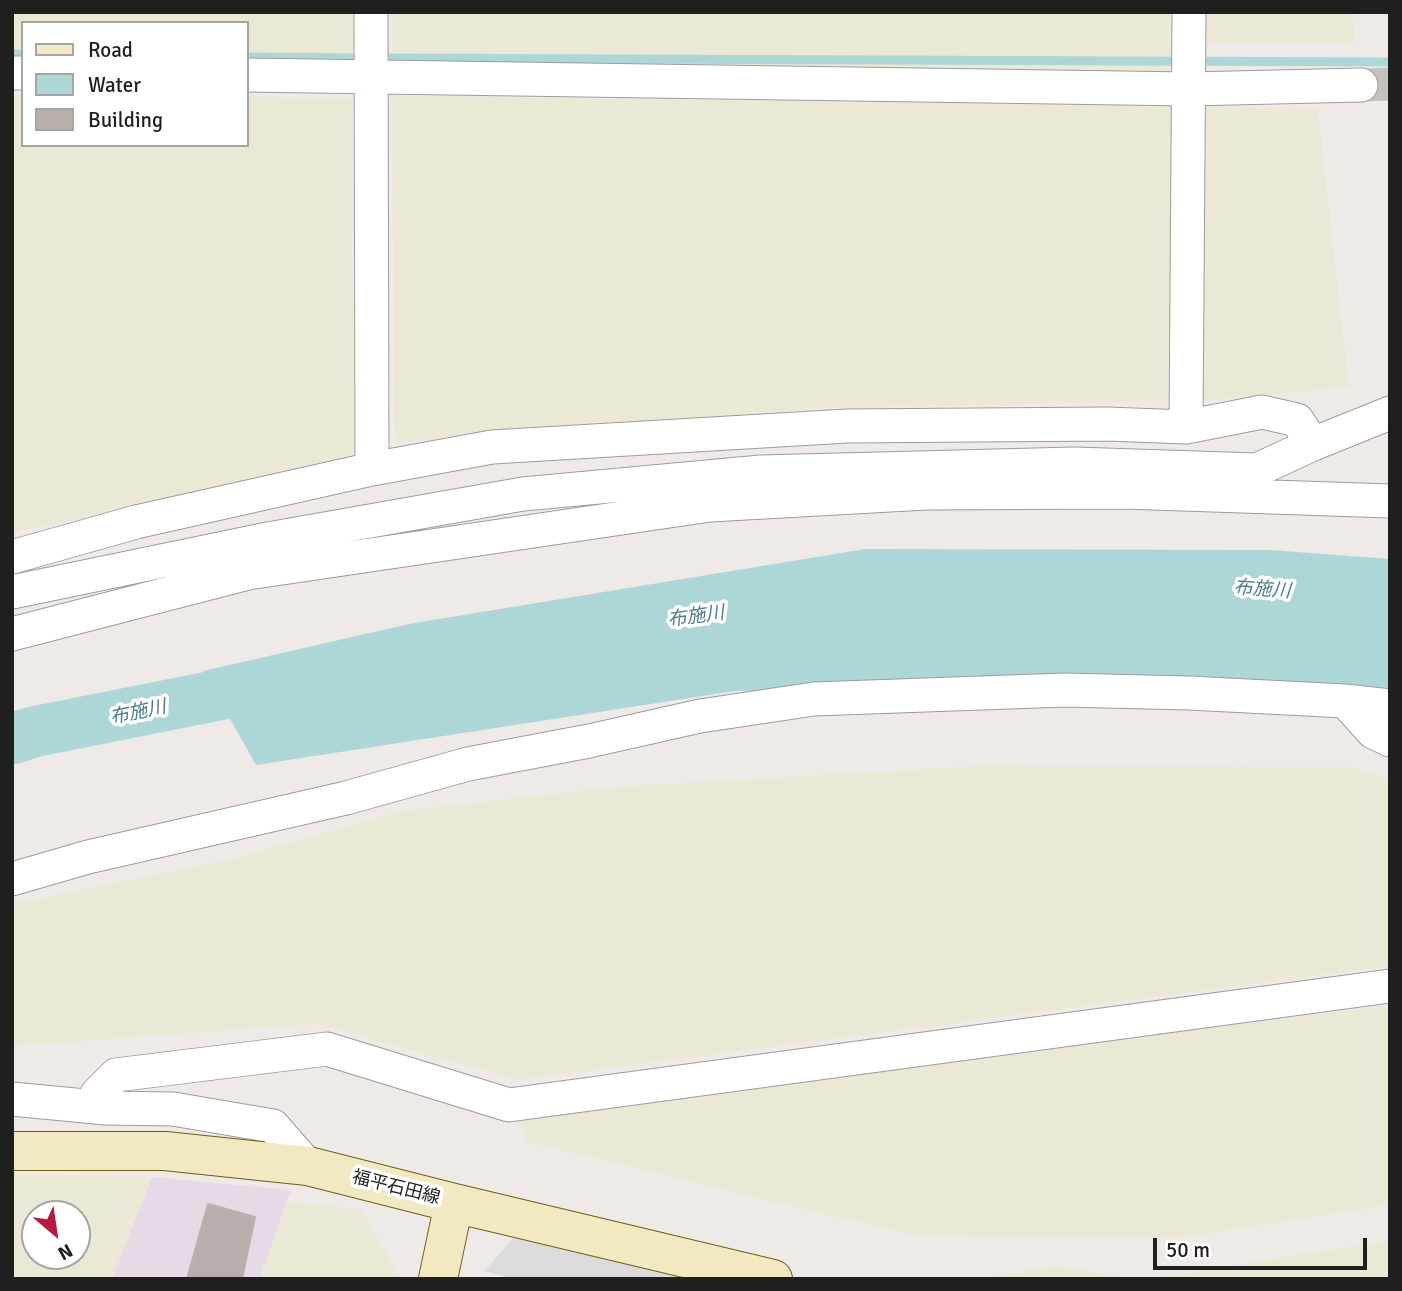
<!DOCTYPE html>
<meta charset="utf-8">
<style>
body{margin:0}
#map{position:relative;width:1402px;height:1291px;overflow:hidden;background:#efeae7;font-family:Signika,sans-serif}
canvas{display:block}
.frame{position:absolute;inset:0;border:14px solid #1f1f1f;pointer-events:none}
.legend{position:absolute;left:21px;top:21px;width:228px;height:126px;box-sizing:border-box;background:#fff;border:2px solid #a5a5a5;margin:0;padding:9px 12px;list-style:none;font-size:21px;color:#1f1f1f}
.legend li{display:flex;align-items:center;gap:14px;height:35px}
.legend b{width:35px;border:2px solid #a5a5a5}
.north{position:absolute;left:21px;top:1200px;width:70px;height:70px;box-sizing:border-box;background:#fff;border:2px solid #a5a5a5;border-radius:50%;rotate:151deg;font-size:19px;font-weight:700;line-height:28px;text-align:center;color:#1f1f1f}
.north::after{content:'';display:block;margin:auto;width:24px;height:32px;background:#b6193d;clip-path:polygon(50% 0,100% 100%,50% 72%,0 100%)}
.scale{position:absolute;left:1153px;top:1238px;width:214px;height:32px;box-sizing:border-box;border:4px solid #1f1f1f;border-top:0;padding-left:9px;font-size:21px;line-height:24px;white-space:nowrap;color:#1f1f1f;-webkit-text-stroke:5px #fff;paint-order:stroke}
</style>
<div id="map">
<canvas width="1402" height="1291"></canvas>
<div class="frame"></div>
<ul class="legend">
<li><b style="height:9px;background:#f2e9c2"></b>Road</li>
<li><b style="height:19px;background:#add7d7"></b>Water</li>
<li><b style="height:19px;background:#b8afad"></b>Building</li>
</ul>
<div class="north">N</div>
<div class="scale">50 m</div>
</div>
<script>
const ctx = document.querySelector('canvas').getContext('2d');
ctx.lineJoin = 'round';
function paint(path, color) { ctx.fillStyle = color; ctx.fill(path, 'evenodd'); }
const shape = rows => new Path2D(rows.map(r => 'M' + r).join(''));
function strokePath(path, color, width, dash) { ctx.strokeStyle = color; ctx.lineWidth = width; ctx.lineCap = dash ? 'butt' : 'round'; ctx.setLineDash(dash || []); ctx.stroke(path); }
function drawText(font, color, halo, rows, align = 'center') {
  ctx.font = font + ' Signika,"Noto Sans JP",sans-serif'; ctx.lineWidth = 7; ctx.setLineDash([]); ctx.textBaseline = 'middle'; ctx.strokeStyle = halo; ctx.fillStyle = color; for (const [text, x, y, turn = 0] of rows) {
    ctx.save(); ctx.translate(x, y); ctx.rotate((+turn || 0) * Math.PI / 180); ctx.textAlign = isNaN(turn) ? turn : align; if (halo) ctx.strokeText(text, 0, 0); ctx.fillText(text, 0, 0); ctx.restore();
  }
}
paint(shape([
 [152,1177,291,1190,260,1279,112,1279]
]), '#e7dae7');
paint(shape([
 [12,12,353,12,353,61,247,60,247,23,23,23,23,58,12,58],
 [392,12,1170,12,1169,72,392,63],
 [1201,12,1352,12,1355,43,1201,44],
 [12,95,23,95,23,145,247,145,247,97,351,98,354,461,12,533],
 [392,96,1173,106,1168,401,823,408,395,442],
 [1205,106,1318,110,1349,387,1203,401],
 [978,766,1349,767,1390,779,1390,966,518,1080,317,1024,12,1046,12,904,228,860,402,811,614,787],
 [1390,1006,1390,1205,1178,1238,920,1237,527,1142,521,1117,916,1063],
 [12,1174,152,1177,112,1279,12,1279],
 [35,1214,77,1214,77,1256,35,1256],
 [287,1201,362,1210,399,1276,399,1279,260,1279],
 [1390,1240,1390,1279,1150,1279],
 [1057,1265,1129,1279,983,1279]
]), '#ebe8d5');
paint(shape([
 [515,1236,718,1279,514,1279,484,1271]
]), '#dbdbdb');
paint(shape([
 [865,549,1271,550,1390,559,1390,720,1166,681,735,691,256,765,203,671,409,624]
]), '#add7d7');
strokePath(shape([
 [12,54,23,54],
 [247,57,364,58],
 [378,58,1390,62]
]), '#add7d7', 9);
strokePath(shape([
 [12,739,33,732,284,682]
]), '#add7d7', 51);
const building = shape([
 [208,1204,255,1217,242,1279,187,1279,208,1204]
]);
paint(building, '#b8afad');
strokePath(building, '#bfafab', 2);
strokePath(shape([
 [1361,85,1390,84]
]), '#c5c1bf', 33, [33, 17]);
const street = shape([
 [371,12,372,469,492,447,847,426,1108,424,1186,427,1262,412,1297,420,1313,444,1390,413],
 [12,73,23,73],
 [247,75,1189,89,1361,85],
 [1186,427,1189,12],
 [12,557,136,522,372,469],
 [12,592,268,539,523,494,761,472,1074,464,1257,470,1313,444],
 [12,634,248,573,710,505,926,493,1124,492,1390,501],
 [1390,706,1345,701,1373,732,1390,740],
 [12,879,88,857,346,798,468,764,589,741,700,716,814,699,1065,690,1189,693,1345,701],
 [12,1099,106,1108],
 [308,1166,273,1126,173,1109,106,1108,97,1094,116,1075,327,1049,509,1105,1390,986]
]);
const secondary = shape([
 [12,1151,165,1151,308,1166,454,1203,773,1279],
 [438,1279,454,1203]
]);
strokePath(street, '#9c9c9c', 35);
strokePath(secondary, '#6a6013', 40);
strokePath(street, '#fff', 33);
strokePath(secondary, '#f2e9c2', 38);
drawText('18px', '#1f1f1f', '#fff', [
 ["福平石田線",396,1188,14]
]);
drawText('italic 19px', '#4c7c8e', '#fff', [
 ["布施川",1262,590,4],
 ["布施川",696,617,-8],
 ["布施川",138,713,-12]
]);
</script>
